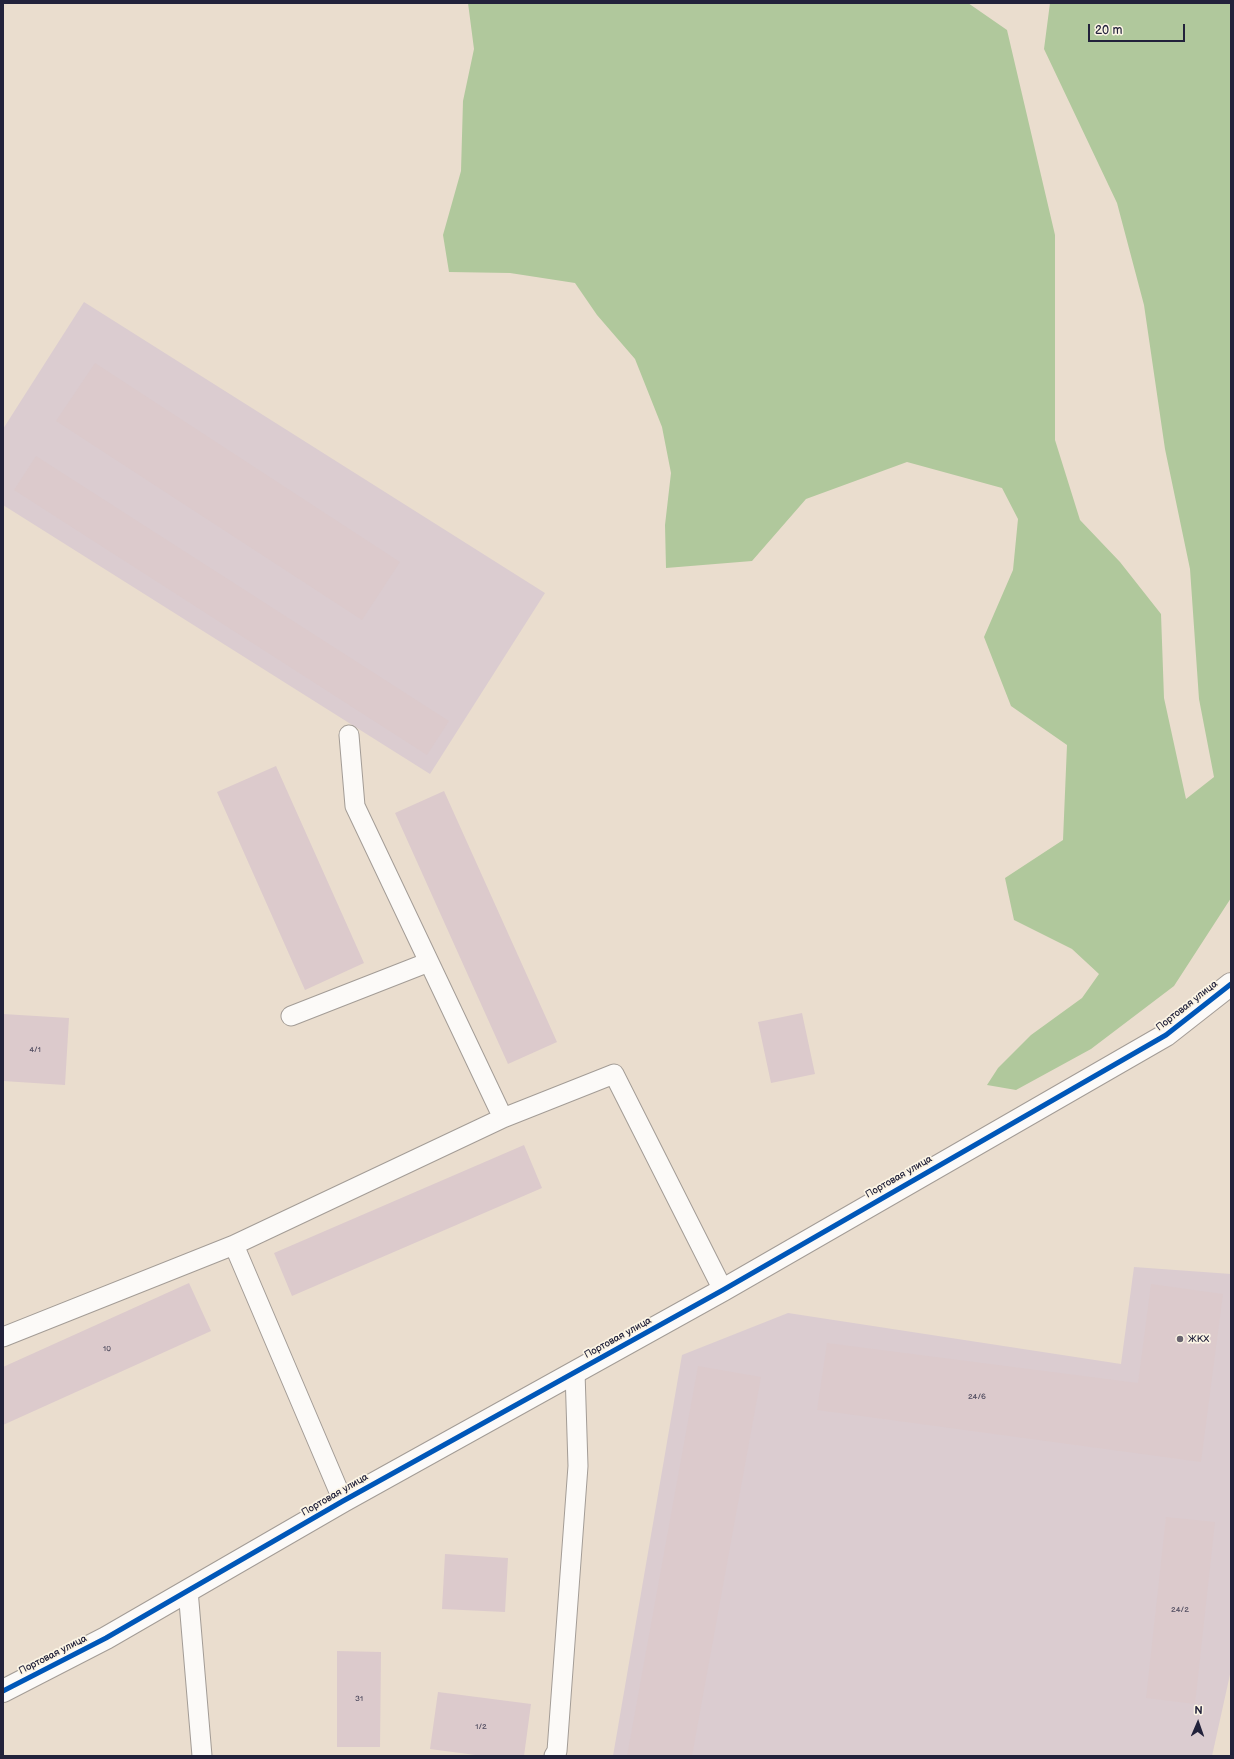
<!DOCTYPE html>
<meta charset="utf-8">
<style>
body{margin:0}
#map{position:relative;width:1234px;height:1759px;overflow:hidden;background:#eaddce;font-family:"Balsamiq Sans",sans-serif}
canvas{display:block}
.frame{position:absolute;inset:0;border:4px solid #22223b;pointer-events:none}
.north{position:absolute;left:1178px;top:1703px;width:40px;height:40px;-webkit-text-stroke:3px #fcf5e5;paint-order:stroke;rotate:2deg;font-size:11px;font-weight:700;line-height:16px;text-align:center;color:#22223b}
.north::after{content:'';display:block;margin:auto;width:14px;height:18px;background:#22223b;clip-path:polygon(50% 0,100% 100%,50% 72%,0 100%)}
.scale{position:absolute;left:1088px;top:24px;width:97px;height:18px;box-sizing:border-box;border:2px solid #22223b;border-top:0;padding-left:5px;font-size:12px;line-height:14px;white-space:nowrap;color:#22223b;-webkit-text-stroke:3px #fcf5e5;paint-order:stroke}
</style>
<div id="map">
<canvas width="1234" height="1759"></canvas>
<div class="frame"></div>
<div class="north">N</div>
<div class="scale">20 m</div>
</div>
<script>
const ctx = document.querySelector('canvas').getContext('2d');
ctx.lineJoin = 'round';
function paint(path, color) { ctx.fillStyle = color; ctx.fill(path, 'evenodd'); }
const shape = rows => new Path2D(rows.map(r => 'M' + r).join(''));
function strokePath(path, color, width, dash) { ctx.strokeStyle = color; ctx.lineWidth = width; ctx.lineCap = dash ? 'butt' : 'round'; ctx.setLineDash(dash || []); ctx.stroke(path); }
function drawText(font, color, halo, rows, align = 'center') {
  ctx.font = font + ' "Balsamiq Sans",sans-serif'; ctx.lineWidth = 3.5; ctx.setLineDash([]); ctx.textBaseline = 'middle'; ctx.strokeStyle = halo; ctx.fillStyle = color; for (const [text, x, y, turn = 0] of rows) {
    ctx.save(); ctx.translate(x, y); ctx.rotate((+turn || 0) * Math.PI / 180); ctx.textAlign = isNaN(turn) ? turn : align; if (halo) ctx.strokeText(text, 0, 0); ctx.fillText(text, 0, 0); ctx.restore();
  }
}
paint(shape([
 [84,302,545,593,430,774,3,505,3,429],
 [1134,1267,1231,1274,1231,1670,1212,1756,613,1756,682,1355,788,1313,1121,1364]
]), '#dbccd0');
paint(shape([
 [468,3,968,3,1007,30,1055,235,1055,440,1080,520,1120,562,1161,614,1164,698,1186,799,1214,777,1199,699,1190,569,1165,449,1144,305,1117,203,1044,49,1050,3,1231,3,1231,898,1174,986,1091,1049,1016,1090,987,1085,998,1068,1031,1035,1082,998,1099,974,1072,949,1014,920,1005,878,1063,840,1067,745,1011,706,984,637,1013,570,1018,519,1002,488,907,462,806,499,752,561,666,568,665,525,671,473,662,427,635,359,597,315,575,283,510,273,449,272,443,235,461,171,463,101,474,49]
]), '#b0c89c');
paint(shape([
 [95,363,400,562,362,620,56,421],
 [36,456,449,721,427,755,14,490],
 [276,766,364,963,305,990,217,792],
 [444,791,557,1042,508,1064,395,813],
 [802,1013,815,1074,771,1083,758,1022],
 [3,1014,69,1018,65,1085,3,1081],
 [524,1145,542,1188,292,1296,274,1253],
 [189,1283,211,1331,3,1425,3,1367],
 [1151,1284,1223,1294,1201,1462,817,1410,827,1343,1138,1383],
 [698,1366,761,1377,692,1756,627,1756],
 [1166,1517,1215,1522,1195,1704,1146,1698],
 [445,1554,508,1558,505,1612,442,1609],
 [337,1651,381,1652,380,1747,337,1747],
 [438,1692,531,1704,524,1756,483,1756,430,1749]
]), '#dccacc');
const service = shape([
 [349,735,355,806,503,1118],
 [291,1016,429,962],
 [3,1337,234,1245],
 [343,1501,234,1245,503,1118,614,1074,723,1290],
 [188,1590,202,1756],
 [554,1756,557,1751,578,1466,575,1372]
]);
const tertiary = shape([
 [3,1691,106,1638,343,1501,723,1290,1166,1035,1231,984]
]);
strokePath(service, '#a39c96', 21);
strokePath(tertiary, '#a39c96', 24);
strokePath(service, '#fcfaf8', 19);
strokePath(tertiary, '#fcfaf8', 22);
strokePath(shape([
 [3,1691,106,1638,343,1501,723,1290,1166,1035,1231,984]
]), '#0057b8', 5);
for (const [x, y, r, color] of [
 [1180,1339,4,"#68636e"]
]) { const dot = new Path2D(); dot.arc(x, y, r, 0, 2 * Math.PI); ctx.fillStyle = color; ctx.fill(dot); strokePath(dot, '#fcf5e5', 1.5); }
drawText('8px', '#504c5f', null, [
 ["4/1",35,1050],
 ["10",107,1349],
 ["24/6",977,1397],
 ["24/2",1180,1610],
 ["31",359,1699],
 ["1/2",481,1727]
]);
drawText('10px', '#22223b', '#fcf5e5', [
 ["Портовая улица",1187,1006,-38],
 ["Портовая улица",899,1177,-30],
 ["Портовая улица",618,1338,-29],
 ["Портовая улица",335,1495,-30],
 ["Портовая улица",53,1655,-27]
]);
drawText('10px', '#22223b', '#fcf5e5', [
 ["ЖКХ",1188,1339]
], 'left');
</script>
